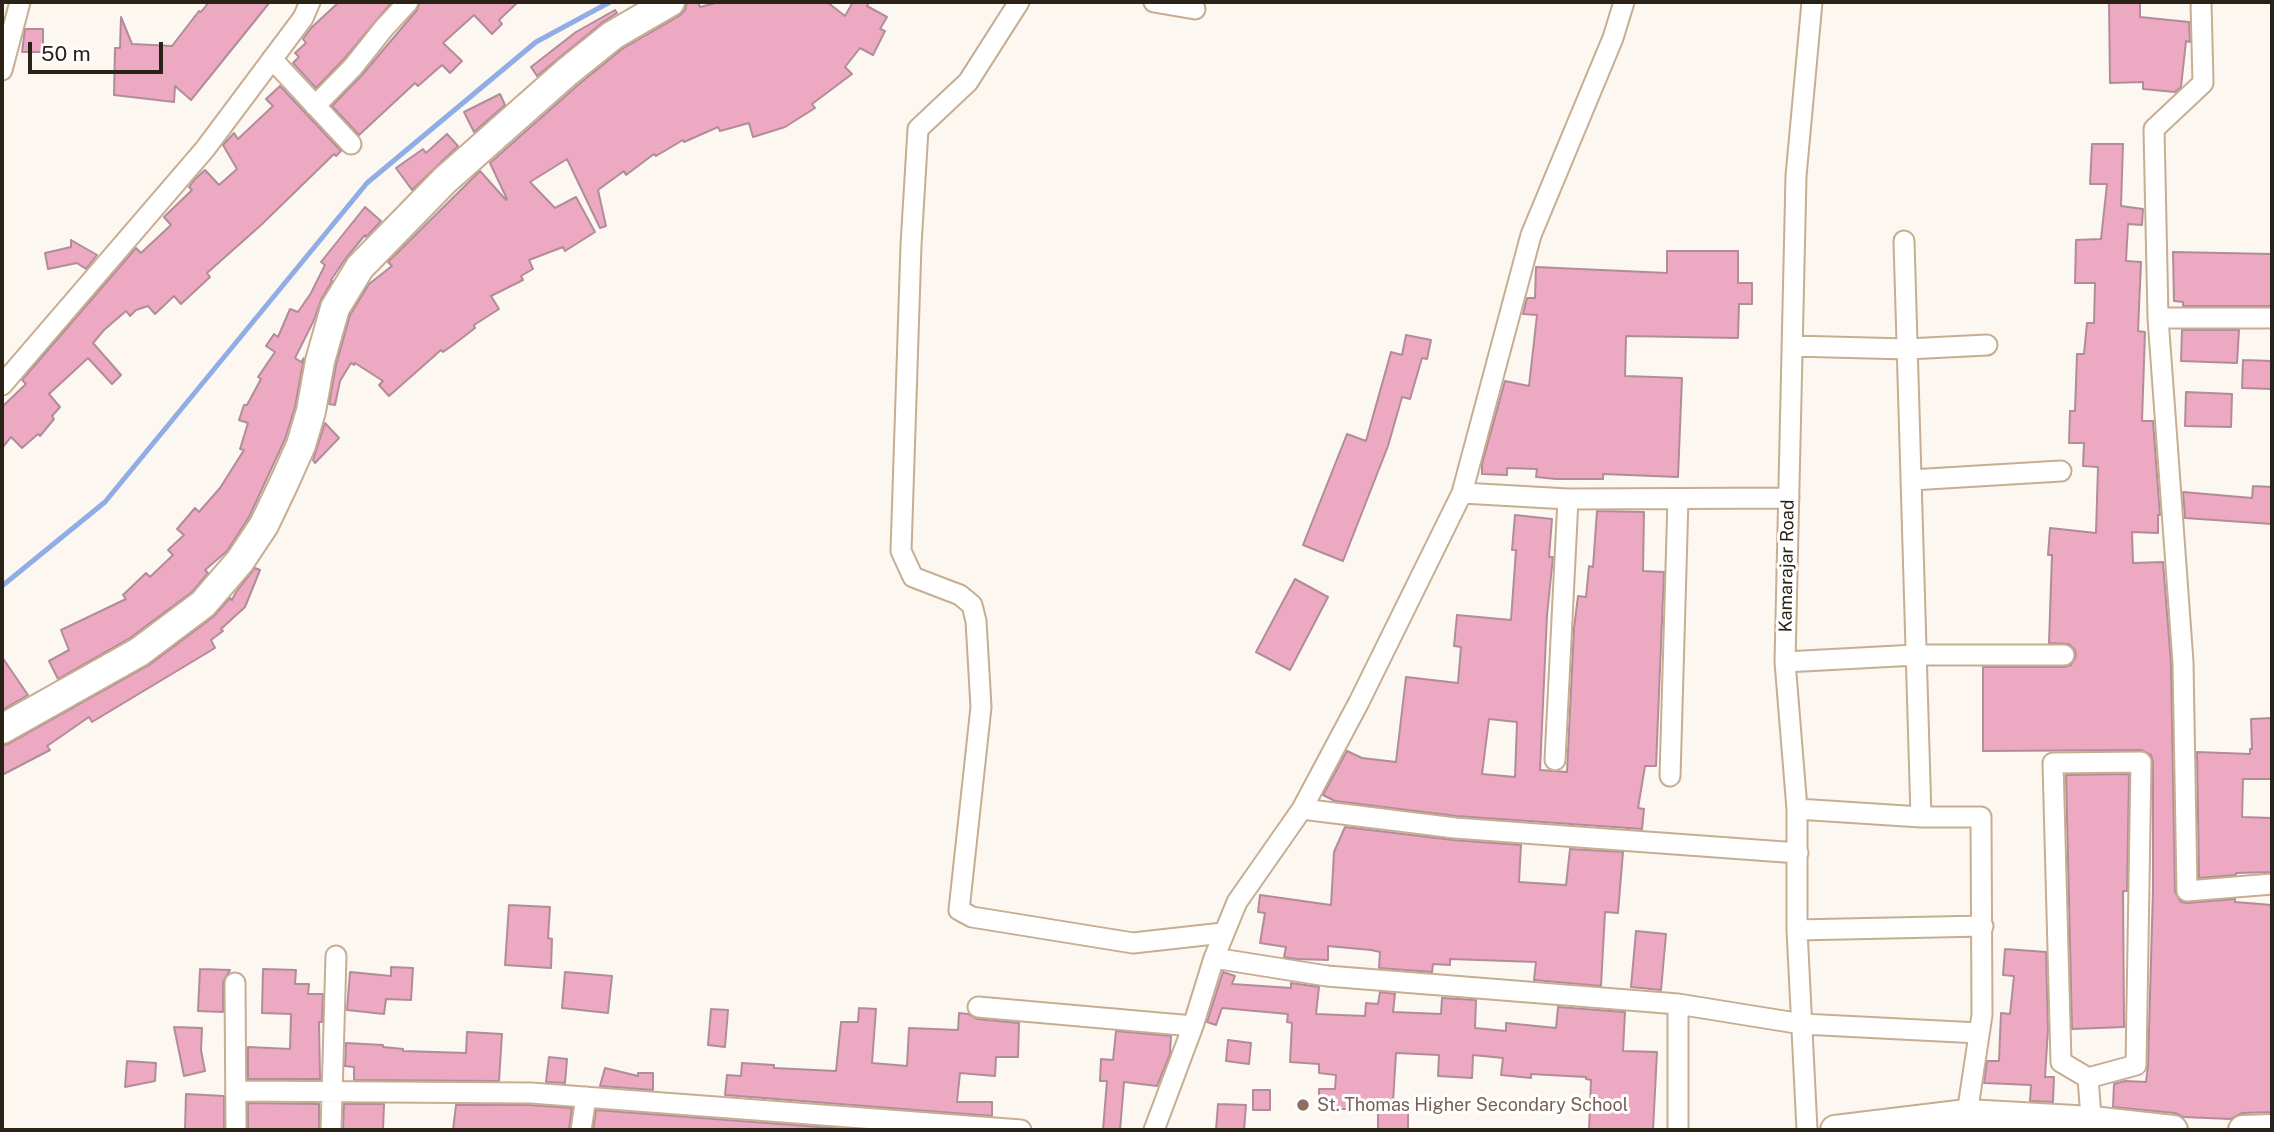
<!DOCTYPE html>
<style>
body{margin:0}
#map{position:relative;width:2274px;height:1132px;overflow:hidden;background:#fcf7f1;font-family:"Public Sans",sans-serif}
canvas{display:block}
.frame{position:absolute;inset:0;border:4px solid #2b2217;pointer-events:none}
.scale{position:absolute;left:28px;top:42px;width:135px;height:32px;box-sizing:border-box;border:4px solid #2b2217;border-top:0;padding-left:9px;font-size:21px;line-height:24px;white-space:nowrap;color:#2b2217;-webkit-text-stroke:5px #fff;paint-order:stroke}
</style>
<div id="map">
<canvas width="2274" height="1132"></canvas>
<div class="frame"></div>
<div class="scale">50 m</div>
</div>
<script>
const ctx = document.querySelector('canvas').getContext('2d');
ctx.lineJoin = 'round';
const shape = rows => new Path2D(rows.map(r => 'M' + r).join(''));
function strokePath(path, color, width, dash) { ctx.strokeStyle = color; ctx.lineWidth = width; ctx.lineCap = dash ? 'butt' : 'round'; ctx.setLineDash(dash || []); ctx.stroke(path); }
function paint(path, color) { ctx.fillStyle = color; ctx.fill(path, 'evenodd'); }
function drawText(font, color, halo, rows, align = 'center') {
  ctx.font = font + ' "Public Sans",sans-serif'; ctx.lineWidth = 6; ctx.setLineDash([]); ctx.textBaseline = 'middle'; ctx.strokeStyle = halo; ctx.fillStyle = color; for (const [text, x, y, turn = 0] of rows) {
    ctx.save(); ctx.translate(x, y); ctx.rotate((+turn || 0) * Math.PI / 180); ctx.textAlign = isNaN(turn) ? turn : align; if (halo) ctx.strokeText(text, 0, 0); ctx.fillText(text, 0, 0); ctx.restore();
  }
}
strokePath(shape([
 [2,586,105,502,367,183,536,42,610,2]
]), '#91ade5', 5);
const building = shape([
 [209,2,270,2,191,100,175,86,174,102,114,95,115,48,120,48,121,17,132,44,172,46,199,11,201,12,209,2],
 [339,2,392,2,344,59,316,88,293,63,299,57,295,53,306,43,303,39,311,28,339,2],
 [420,2,518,2,499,20,502,24,492,34,474,15,443,43,462,61,450,73,442,65,418,86,415,83,359,135,332,106,362,75,417,10,420,2],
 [687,2,698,2,700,7,720,2,827,2,845,16,853,2,869,2,867,6,887,17,880,29,885,31,873,55,860,48,845,67,852,74,812,104,815,108,785,127,753,137,749,123,720,131,718,127,684,142,683,140,656,156,654,154,626,175,624,171,598,190,606,226,600,228,567,159,530,182,555,208,576,197,595,232,565,251,563,247,529,260,533,269,521,276,523,280,491,296,499,309,474,325,475,328,453,345,443,352,441,350,389,396,379,385,383,381,355,363,354,365,351,363,340,381,335,405,329,404,336,365,350,315,369,284,392,266,388,262,480,171,506,200,507,199,490,163,578,85,622,49,679,16,685,10,687,2],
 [2109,2,2140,2,2140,17,2189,22,2190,42,2186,41,2181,87,2175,92,2143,89,2143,82,2110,83,2109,2],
 [615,10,617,13,603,22,537,76,531,67,576,32,615,10],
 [25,29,43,29,43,52,22,52,25,29],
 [280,86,341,151,336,156,334,154,260,226,207,273,210,277,181,304,174,296,155,314,148,306,136,310,130,316,126,311,104,330,93,343,121,375,112,384,88,358,49,394,60,407,52,416,54,419,40,436,38,434,22,448,11,437,2,448,2,407,26,384,22,380,136,248,141,253,171,225,164,217,192,190,189,187,195,179,205,170,219,185,237,169,223,145,234,133,238,139,273,106,266,99,280,86],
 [500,94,505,105,474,132,464,112,500,94],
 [447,134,458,146,412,190,396,168,423,149,426,153,447,134],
 [2092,144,2123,144,2121,206,2143,209,2142,225,2128,224,2126,261,2141,262,2138,331,2145,332,2142,421,2153,421,2160,515,2158,515,2158,533,2132,532,2133,563,2163,562,2171,663,2175,892,2181,902,2187,903,2235,899,2235,902,2272,905,2272,1112,2242,1113,2231,1119,2183,1117,2175,1113,2113,1107,2114,1084,2125,1081,2146,1082,2148,1065,2153,890,2153,762,2151,755,2141,750,1983,751,1983,667,2064,667,2071,665,2076,656,2075,650,2069,644,2049,643,2052,555,2048,555,2050,528,2096,533,2098,467,2083,466,2084,443,2069,443,2070,411,2075,411,2077,354,2084,354,2087,323,2094,323,2095,283,2075,283,2076,240,2101,239,2107,184,2090,184,2092,144],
 [365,207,381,221,366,237,365,235,346,258,331,280,332,281,321,300,314,320,295,358,301,362,304,358,295,407,285,439,249,517,227,551,205,570,208,573,192,592,130,638,58,679,49,661,69,650,61,630,126,599,123,595,146,573,150,577,173,555,168,550,184,535,177,529,195,508,199,512,220,488,244,450,240,449,248,423,239,420,244,405,247,405,261,379,258,377,275,352,266,346,274,334,278,337,290,309,298,312,311,293,325,265,321,262,365,207],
 [71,240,97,255,86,269,77,263,48,269,45,253,71,247,71,240],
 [1667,251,1738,251,1738,283,1752,283,1752,304,1739,304,1738,338,1626,336,1625,376,1682,378,1678,477,1603,474,1603,479,1556,479,1536,477,1537,469,1507,468,1507,475,1482,474,1482,464,1505,381,1529,386,1537,315,1523,314,1527,298,1535,298,1536,267,1667,273,1667,251],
 [2173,252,2272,254,2272,306,2183,306,2183,302,2174,301,2173,252],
 [2182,330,2239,330,2237,363,2181,361,2182,330],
 [1406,335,1431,340,1427,359,1422,358,1410,399,1402,397,1388,446,1343,561,1303,545,1347,434,1366,441,1391,352,1402,355,1406,335],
 [2243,360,2272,361,2272,389,2242,388,2243,360],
 [2186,392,2232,394,2231,427,2185,426,2186,392],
 [325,423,339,438,315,463,313,460,325,423],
 [2253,486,2272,487,2272,524,2185,518,2183,492,2252,498,2253,486],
 [1597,511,1644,512,1643,571,1664,572,1656,766,1645,766,1638,808,1644,809,1642,829,1456,816,1335,801,1323,795,1347,751,1362,758,1396,762,1406,677,1458,683,1461,647,1454,646,1457,615,1511,620,1516,550,1512,550,1515,515,1552,519,1549,557,1553,557,1547,615,1540,770,1567,772,1574,628,1578,596,1586,597,1589,566,1593,567,1597,511],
 [1489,719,1517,722,1515,777,1482,774,1489,719],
 [255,568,260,570,245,607,221,629,223,631,211,640,215,648,92,722,89,717,47,746,50,750,2,775,2,746,10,743,149,665,213,617,230,598,232,600,236,592,255,568],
 [1295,579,1328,597,1290,670,1256,652,1295,579],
 [2,657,28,695,2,710,2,657],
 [2272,718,2272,779,2243,779,2242,817,2272,818,2272,872,2236,873,2236,875,2199,878,2197,752,2250,754,2250,749,2252,749,2251,719,2272,718],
 [2129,774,2127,891,2123,891,2124,1027,2072,1029,2066,775,2129,774],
 [1345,827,1453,840,1521,845,1519,882,1566,885,1570,849,1623,852,1618,913,1605,912,1601,986,1534,980,1536,962,1450,959,1450,965,1433,964,1432,972,1379,968,1380,952,1371,950,1328,946,1328,960,1296,959,1284,957,1286,947,1260,943,1265,913,1258,912,1260,895,1331,905,1334,852,1345,827],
 [509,905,550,907,548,938,552,939,551,968,505,965,509,905],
 [1636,931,1666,934,1661,990,1631,987,1636,931],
 [2005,949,2046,952,2048,1029,2045,1077,2054,1077,2053,1102,2030,1101,2031,1085,1984,1083,1987,1061,1999,1061,2001,1013,2010,1014,2014,976,2003,975,2005,949],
 [391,967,413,968,411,1000,386,999,384,1014,347,1010,350,972,391,976,391,967],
 [200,969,230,970,223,982,223,1012,198,1011,200,969],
 [263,969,296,970,295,984,309,984,308,994,323,994,322,1022,319,1022,320,1079,248,1079,248,1047,290,1049,291,1014,262,1013,263,969],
 [565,972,612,976,608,1013,562,1008,565,972],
 [1223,972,1235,976,1232,984,1291,988,1291,983,1319,987,1316,1014,1365,1016,1366,1003,1378,1004,1380,992,1395,994,1393,1012,1441,1014,1442,998,1476,1000,1475,1028,1506,1031,1506,1023,1556,1028,1558,1007,1625,1012,1623,1051,1657,1052,1653,1130,1589,1130,1591,1080,1586,1079,1586,1077,1531,1074,1531,1078,1501,1075,1503,1058,1473,1055,1472,1078,1438,1076,1439,1055,1396,1053,1393,1102,1408,1102,1408,1130,1378,1130,1378,1109,1319,1109,1319,1089,1335,1089,1336,1075,1319,1073,1319,1064,1290,1062,1292,1023,1287,1022,1288,1014,1222,1008,1216,1025,1207,1022,1223,972],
 [859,1008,876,1009,872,1063,907,1066,909,1028,958,1030,959,1013,968,1014,977,1019,1019,1023,1018,1057,996,1057,995,1076,960,1073,957,1102,992,1102,992,1116,725,1095,727,1075,741,1076,742,1063,774,1065,774,1068,836,1071,841,1022,858,1022,859,1008],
 [711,1009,728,1010,725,1047,708,1045,711,1009],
 [174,1027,202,1028,201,1050,205,1071,184,1076,174,1027],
 [1116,1031,1171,1036,1170,1054,1157,1086,1124,1082,1120,1130,1103,1130,1107,1081,1100,1081,1101,1059,1113,1060,1116,1031],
 [467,1032,502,1034,499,1081,354,1080,354,1067,345,1066,346,1043,383,1045,383,1047,403,1049,403,1051,466,1053,467,1032],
 [1228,1040,1251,1043,1249,1064,1226,1061,1228,1040],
 [549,1057,567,1059,565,1083,546,1082,549,1057],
 [127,1061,156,1063,155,1081,125,1087,127,1061],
 [605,1068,638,1076,638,1073,653,1073,653,1090,600,1086,605,1068],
 [1253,1090,1270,1090,1270,1110,1253,1110,1253,1090],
 [186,1094,224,1096,224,1130,185,1130,186,1094],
 [248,1103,319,1104,319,1130,248,1130,248,1103],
 [344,1104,384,1104,383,1130,343,1130,344,1104],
 [1218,1104,1246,1105,1244,1130,1216,1130,1218,1104],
 [456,1105,530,1105,572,1108,569,1130,453,1130,456,1105],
 [596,1110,859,1130,593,1130,596,1110]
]);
paint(building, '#eda8c2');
strokePath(building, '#b18c99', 2);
const street = shape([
 [1019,2,968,82,918,129,911,245,901,551,913,577,960,595,972,605,976,621,981,707,959,910,972,917,1133,943,1223,933],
 [1154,2,1195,9],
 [2201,2,2203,83,2154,129,2158,318,2272,318],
 [272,59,351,144],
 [2,70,20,2],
 [315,106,353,67,384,28,408,2],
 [1904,241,1921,817],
 [2158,318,2183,662,2187,891,2272,884],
 [1792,346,1907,349,1987,345],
 [2,385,205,149,303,18,310,2],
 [1911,480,2061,471],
 [1462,493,1568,499,1789,498],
 [1785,662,1916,655,2064,655],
 [1555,760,1568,499],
 [1670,776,1678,499],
 [1302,809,1455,828,1798,853],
 [1797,809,1921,817,1981,817,1982,1015,1967,1114,1967,1130],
 [1797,930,1983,926],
 [1214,958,1327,976,1678,1004,1678,1130],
 [235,983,236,1130],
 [1678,1004,1802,1024,1979,1033],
 [978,1007,1193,1026],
 [2088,1078,2136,1065,2141,762,2053,763,2061,1062,2088,1078,2092,1130],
 [237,1091,531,1093,1021,1130],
 [331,1130,336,956],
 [581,1130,586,1097],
 [1154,1130,1193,1026,1214,958,1237,902,1302,809,1359,702,1462,493,1531,235,1613,38,1624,2],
 [1807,1130,1797,930,1797,809,1785,662,1796,176,1812,2]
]);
const secondary = shape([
 [2,729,139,652,203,604,240,561,264,525,284,483,301,445,311,411,320,361,335,308,360,267,445,180,567,72,613,35,670,2],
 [1835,1130,1967,1114,2092,1121,2173,1130],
 [2243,1130,2272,1129]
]);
strokePath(street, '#c7ad92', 23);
strokePath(secondary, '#c7ad92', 32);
strokePath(street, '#fff', 19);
strokePath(secondary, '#fff', 28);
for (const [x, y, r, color] of [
 [1303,1105,7,"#8d6e63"]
]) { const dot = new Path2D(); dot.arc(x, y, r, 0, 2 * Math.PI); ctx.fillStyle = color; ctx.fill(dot); strokePath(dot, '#fff', 2.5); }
drawText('18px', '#2b2217', '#fff', [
 ["Kamarajar Road",1787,566,-89]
]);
drawText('18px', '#785e54', '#fff', [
 ["St. Thomas Higher Secondary School",1317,1105]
], 'left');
</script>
